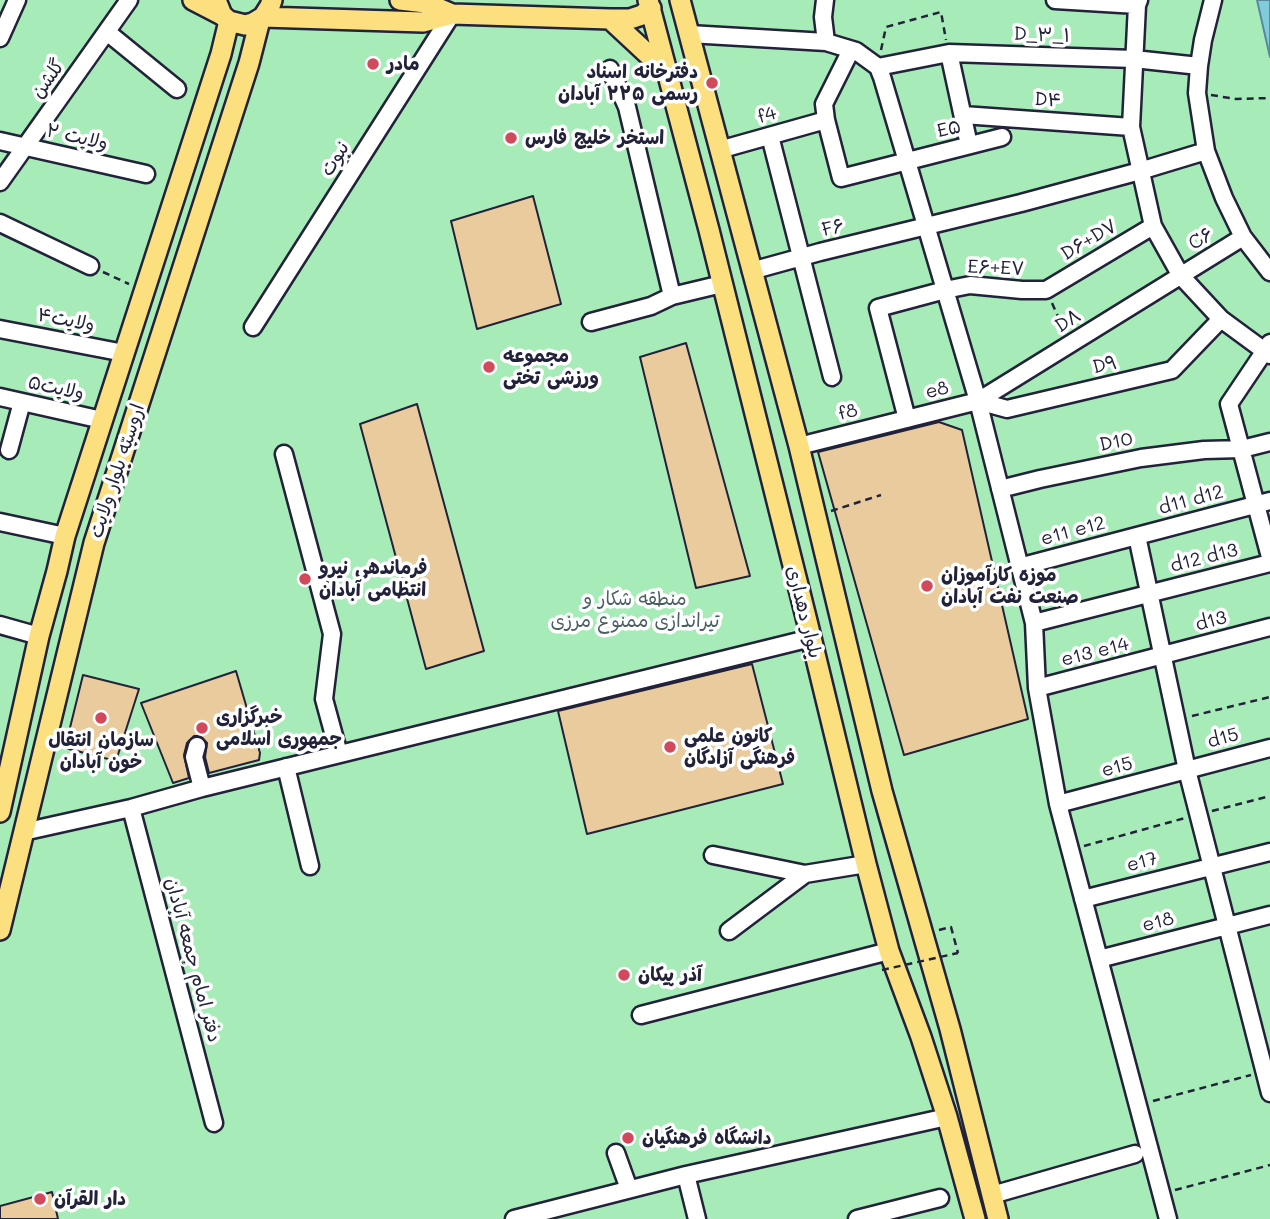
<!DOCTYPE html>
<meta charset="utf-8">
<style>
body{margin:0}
canvas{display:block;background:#fff}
</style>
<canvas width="1270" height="1219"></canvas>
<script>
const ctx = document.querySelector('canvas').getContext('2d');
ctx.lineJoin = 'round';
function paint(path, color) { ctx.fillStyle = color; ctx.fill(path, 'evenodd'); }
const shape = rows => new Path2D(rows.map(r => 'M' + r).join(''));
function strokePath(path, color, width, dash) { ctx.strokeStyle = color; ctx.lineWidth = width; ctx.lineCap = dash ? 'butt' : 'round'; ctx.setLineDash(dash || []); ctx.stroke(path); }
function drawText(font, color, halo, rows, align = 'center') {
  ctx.font = font + ' Mali,"Playpen Sans Arabic",sans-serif'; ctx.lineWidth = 7; ctx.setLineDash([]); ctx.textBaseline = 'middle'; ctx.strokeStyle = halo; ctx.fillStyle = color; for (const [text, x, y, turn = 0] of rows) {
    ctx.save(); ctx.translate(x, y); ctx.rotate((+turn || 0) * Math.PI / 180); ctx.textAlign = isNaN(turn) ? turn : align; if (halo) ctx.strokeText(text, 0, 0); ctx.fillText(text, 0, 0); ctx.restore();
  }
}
paint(shape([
 [0,0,1270,0,1270,1219,0,1219]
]), '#a7ecb8');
const water = shape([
 [1257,0,1270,0,1270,57,1257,0]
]);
paint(water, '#7fcddc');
strokePath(water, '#5a899c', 2);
const building = shape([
 [533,196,561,304,477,329,451,221,533,196],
 [686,343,750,576,696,588,640,357,686,343],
 [417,404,484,651,426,669,360,424,417,404],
 [939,422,962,430,1028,719,904,755,818,452,939,422],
 [752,664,783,784,587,834,558,711,752,664],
 [236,671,260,753,259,760,209,773,205,757,207,743,200,736,194,736,187,743,184,755,189,778,173,783,141,703,236,671],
 [83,675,139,689,116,761,65,748,83,675],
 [52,1192,58,1219,0,1219,0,1206,52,1192]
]);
paint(building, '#eacb9d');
strokePath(building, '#22223b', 2);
const minor = shape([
 [825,0,823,17,826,42],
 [1055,0,1137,5],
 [1139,0,1137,5,1131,127,1153,226,1181,276,1221,319,1270,355],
 [1213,0,1203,40,1199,66,1197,93,1206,151,1224,198,1243,237,1270,272],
 [107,32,177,89],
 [689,34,826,42,856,51,878,67,882,77,978,401,1034,623,1037,688,1058,804,1168,1219],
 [0,38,17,0],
 [851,50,824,104,826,120,841,178,1002,137],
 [949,53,969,145],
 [878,67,949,53,1134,59,1199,66],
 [610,69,627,107,672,296,722,284],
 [963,115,1131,127],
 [770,136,832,377],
 [0,141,146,174],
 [719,150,826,120],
 [0,182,129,0],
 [0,223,90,266],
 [751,271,820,252,1021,203,1140,171,1206,151],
 [591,322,651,306,672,296],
 [253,327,452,14],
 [0,329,124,353],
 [1270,343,1229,404,1270,557],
 [0,397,102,420],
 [978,401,1007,409,1172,370,1221,319],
 [907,419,878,308,945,290,970,285,1022,290,1046,290,1153,226],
 [799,446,978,401,1243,237],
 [9,450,22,402],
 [284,454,332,634,324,699,339,754],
 [1000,489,1040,479,1141,458,1204,450,1242,449,1270,442],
 [0,522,65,536],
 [1137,536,1187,770,1270,1093],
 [1019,567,1270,501],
 [1034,623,1270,563],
 [0,625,39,636],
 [1037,688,1270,627],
 [197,746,194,757,202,788],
 [286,767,310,866],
 [1058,804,1270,748],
 [131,808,214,1123],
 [23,832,131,808,202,788,811,638],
 [713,855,805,874,866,864],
 [1083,899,1270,852],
 [729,931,805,874],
 [1099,959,1270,915],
 [641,1015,889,951],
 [616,1153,629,1189],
 [686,1175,697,1219],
 [992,1195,1135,1154],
 [514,1219,686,1175,947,1117],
 [857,1219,940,1198]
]);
const major = shape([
 [193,0,222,15],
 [216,0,222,15,229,21,245,25,253,23,263,17,270,6,272,0],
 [400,0,426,3,452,14],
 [648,0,709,230,807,621,866,864,889,951,921,1037,947,1117,975,1219],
 [680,0,799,446,882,791,950,1029,998,1219],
 [263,17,423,22,452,14,610,19,630,19,642,15,651,8],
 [610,19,668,73],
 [0,812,39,636,57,571,65,536,221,54,229,21],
 [0,930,94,543,249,63,260,20]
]);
strokePath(minor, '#22223b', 21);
strokePath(major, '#22223b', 24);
strokePath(shape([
 [881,50,886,27,941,12,946,40],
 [1211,95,1236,99,1270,98],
 [103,272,129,284],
 [1052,303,1065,332],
 [831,511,881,495],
 [1192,716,1270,697],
 [1212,811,1270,796],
 [1084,846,1185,818],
 [939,930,951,927,958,953],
 [1153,1101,1251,1075],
 [1175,1190,1270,1165]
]), '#22223b', 2.5, [7, 5]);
strokePath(minor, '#fff', 16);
strokePath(major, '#fce080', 19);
strokePath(shape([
 [882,970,958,953]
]), '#22223b', 2.5, [7, 5]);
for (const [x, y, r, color] of [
 [373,64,7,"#d1495b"],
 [712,83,7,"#d1495b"],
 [511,138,7,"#d1495b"],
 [489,367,7,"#d1495b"],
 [305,579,7,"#d1495b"],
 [927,586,7,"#d1495b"],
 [101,718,7,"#d1495b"],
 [202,728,7,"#d1495b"],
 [670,747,7,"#d1495b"],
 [624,975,7,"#d1495b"],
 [628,1138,7,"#d1495b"],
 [40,1199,7,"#d1495b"]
]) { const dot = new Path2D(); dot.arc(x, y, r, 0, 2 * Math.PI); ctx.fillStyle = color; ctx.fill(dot); strokePath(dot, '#fff', 2.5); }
drawText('19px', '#22223b', '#fff', [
 ["D_۳_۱",1042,35,2],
 ["گلشن",48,79,-54],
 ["D۴",1048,100,4],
 ["f4",767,115,-16],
 ["E۵",949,129,-14],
 ["ولایت ۲",77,137,13],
 ["نبوت",335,159,-58],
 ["F۶",833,228,-14],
 ["C۶",1201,239,-32],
 ["D۶+D۷",1089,240,-31],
 ["E۶+E۷",996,268,2],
 ["ولایت۴",66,320,11],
 ["D۸",1068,321,-32],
 ["D۹",1105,365,-13],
 ["ولایت۵",56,388,12],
 ["e8",937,390,-14],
 ["f8",848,412,-14],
 ["D10",1116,442,-11],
 ["اروسیّه بلوار ولایت",117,471,-72],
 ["d11 d12",1191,500,-15],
 ["e11 e12",1073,531,-15],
 ["d12 d13",1204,558,-14],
 ["بلوار دهداری",804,612,76],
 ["d13",1211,621,-15],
 ["e13 e14",1095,652,-14],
 ["d15",1223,738,-15],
 ["e15",1117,767,-15],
 ["e17",1142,862,-14],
 ["e18",1158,922,-14],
 ["دفتر امام جمعه آبادان",193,960,75]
]);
drawText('bold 19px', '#22223b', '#fff', [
 ["مادر",387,64],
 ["دفترخانه اسناد",698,72,"right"],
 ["رسمی ۲۲۵ آبادان",698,94,"right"],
 ["استخر خلیج فارس",525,138],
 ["مجموعه",503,356],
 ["ورزشی تختی",503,378],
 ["فرماندهی نیرو",319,568],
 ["انتظامی آبادان",319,590],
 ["موزه کارآموزان",941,575],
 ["صنعت نفت آبادان",941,597],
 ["خبرگزاری",216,717],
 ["جمهوری اسلامی",216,739],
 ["کانون علمی",684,736],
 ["فرهنگی آزادگان",684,758],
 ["سازمان انتقال",101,740,"center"],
 ["خون آبادان",101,762,"center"],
 ["آذر پیکان",638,975],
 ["دانشگاه فرهنگیان",642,1138],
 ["دار القرآن",54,1199]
], 'left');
drawText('19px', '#4a5f60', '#fff', [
 ["منطقه شکار و",635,599],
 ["تیراندازی ممنوع مرزی",635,621]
]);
</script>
